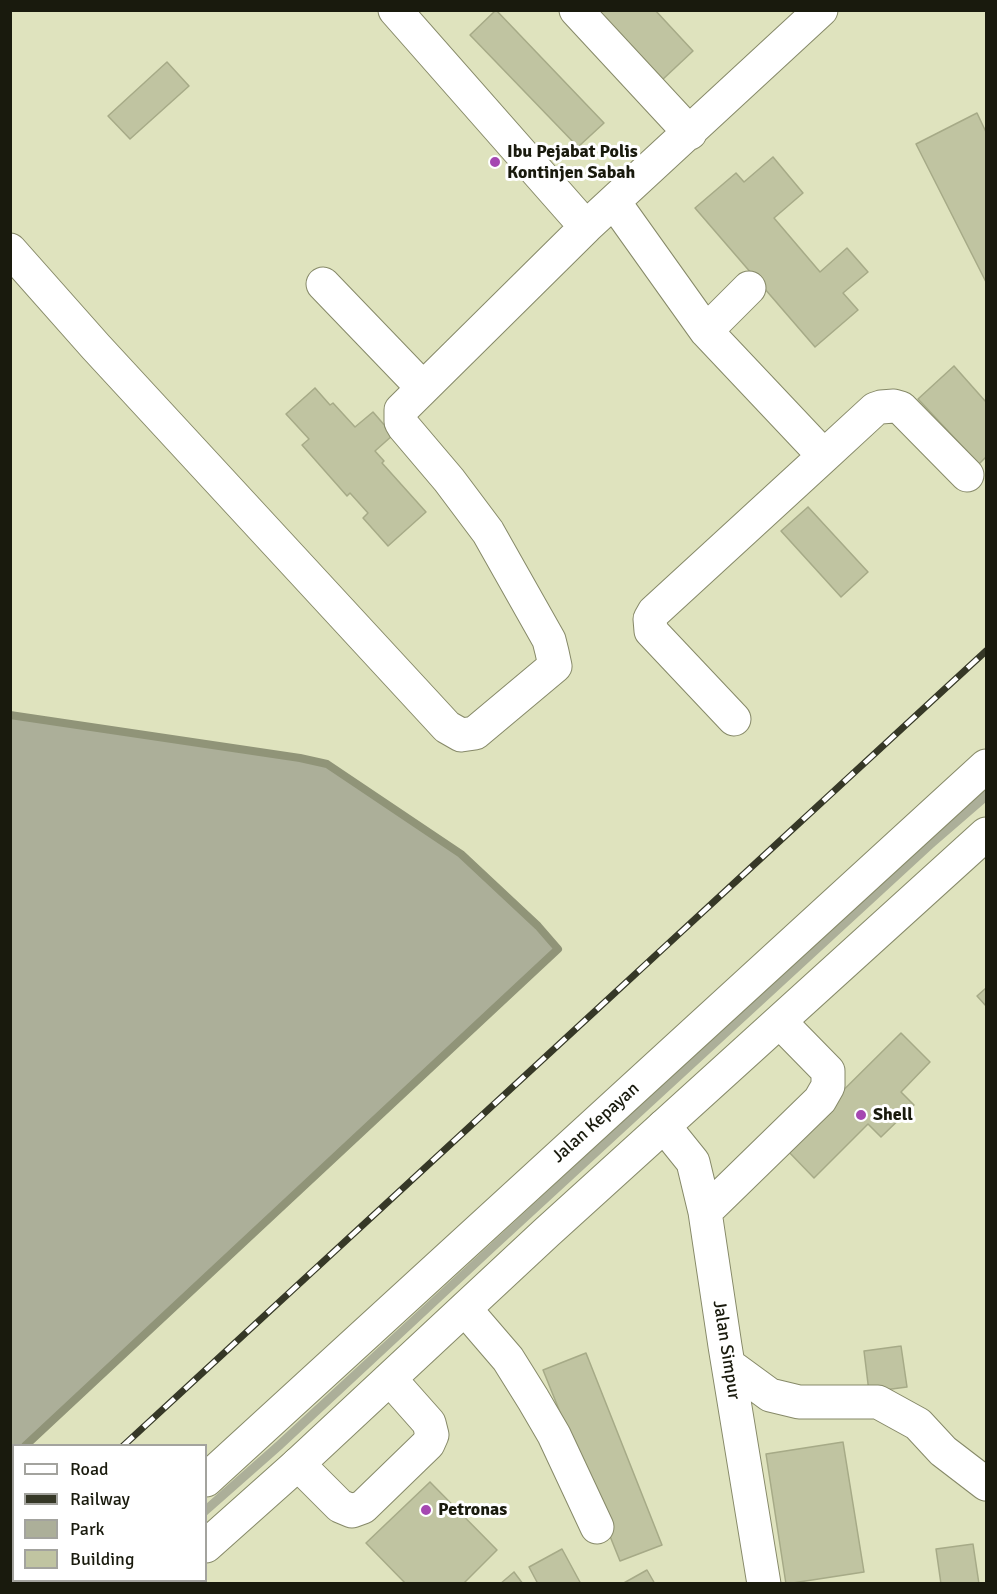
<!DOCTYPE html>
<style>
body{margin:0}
#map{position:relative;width:997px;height:1594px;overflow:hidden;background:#dfe3be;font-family:Signika,sans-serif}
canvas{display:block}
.frame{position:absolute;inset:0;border:12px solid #191a0d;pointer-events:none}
.legend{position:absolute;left:12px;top:1444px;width:195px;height:138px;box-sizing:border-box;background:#fff;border:2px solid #a3a39e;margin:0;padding:8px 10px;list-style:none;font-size:18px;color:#191a0d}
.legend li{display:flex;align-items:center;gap:12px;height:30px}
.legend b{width:30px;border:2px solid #a3a39e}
</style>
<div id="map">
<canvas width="997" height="1594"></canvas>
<div class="frame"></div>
<ul class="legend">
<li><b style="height:8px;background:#fff"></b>Road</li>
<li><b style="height:8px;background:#363827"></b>Railway</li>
<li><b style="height:16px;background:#acaf99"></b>Park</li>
<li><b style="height:16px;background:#c0c4a1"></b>Building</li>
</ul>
</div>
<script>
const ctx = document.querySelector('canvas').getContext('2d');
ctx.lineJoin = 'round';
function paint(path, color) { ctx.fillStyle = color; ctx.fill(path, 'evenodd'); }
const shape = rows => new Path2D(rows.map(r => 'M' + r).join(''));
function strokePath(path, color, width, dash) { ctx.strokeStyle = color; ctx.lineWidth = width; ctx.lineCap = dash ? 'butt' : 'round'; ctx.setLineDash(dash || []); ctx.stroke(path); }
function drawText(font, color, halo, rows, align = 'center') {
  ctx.font = font + ' Signika,sans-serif'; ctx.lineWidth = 6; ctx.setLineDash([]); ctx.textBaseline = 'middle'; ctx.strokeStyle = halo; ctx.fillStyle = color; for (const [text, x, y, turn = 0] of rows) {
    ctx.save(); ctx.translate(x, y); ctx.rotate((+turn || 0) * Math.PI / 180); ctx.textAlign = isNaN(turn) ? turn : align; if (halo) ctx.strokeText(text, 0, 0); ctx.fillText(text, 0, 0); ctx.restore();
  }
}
paint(shape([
 [11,715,300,758,327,764,461,854,538,926,558,949,25,1445,14,1446,13,1456,11,1459],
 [986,789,986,802,934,847,497,1249,282,1449,206,1516,206,1504,276,1442,701,1049]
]), '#acaf99');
strokePath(shape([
 [10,715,300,758,327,764,461,854,538,926,558,949,25,1446],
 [10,1459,14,1456]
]), '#909478', 8);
const building = shape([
 [496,10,604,123,578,147,470,35,496,10],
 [596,10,655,10,693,51,661,81,596,10],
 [167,62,189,86,130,139,108,116,167,62],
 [977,113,986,132,986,282,916,144,977,113],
 [773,157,803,193,774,218,820,272,847,248,868,272,843,293,858,310,815,347,695,208,736,173,744,182,773,157],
 [954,366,986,402,986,457,979,464,918,399,954,366],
 [315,388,330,405,333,403,355,427,373,412,393,435,375,451,384,461,382,463,426,512,388,546,363,518,368,513,350,493,347,496,302,445,309,439,286,414,315,388],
 [808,507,868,572,841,597,781,531,808,507],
 [986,988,986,1006,977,996,986,988],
 [901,1033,930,1062,901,1092,914,1105,881,1137,868,1124,814,1178,785,1148,901,1033],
 [901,1346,907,1387,869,1392,864,1351,901,1346],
 [586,1353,662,1545,620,1561,543,1370,586,1353],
 [843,1442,864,1572,786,1584,766,1454,843,1442],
 [430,1482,497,1550,463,1584,406,1584,366,1543,430,1482],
 [973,1544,979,1584,941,1584,936,1549,973,1544],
 [562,1549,581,1584,538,1584,529,1567,562,1549],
 [647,1570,655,1584,622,1584,647,1570],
 [514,1572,523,1584,500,1584,514,1572]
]);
paint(building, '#c0c4a1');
strokePath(building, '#a6aa87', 1.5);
const minor = shape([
 [395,10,586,227],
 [576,10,690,133],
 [614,202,706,331,824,456],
 [10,250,96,347,447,727,461,735,475,733,555,666,552,652,549,640,488,532,449,480,404,427,401,422,401,410,586,227,821,10],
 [323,284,422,387],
 [706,331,749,288],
 [734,719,651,631,650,619,654,612,824,456,875,409,881,407,894,406,901,408,967,475],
 [664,1126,693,1162,705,1212,725,1346,764,1584],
 [705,1212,820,1100,828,1086,828,1071,780,1022],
 [465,1309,508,1359,533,1399,554,1435,597,1527],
 [729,1365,770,1395,799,1402,878,1402,918,1424,943,1451,986,1484],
 [298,1464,340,1506,352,1511,363,1507,428,1444,432,1435,429,1423,390,1379]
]);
const highway = shape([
 [206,1480,986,766],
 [206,1546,298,1464,546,1233,986,834],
 [92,1584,95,1580],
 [164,1584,167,1580]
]);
strokePath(minor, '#868968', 35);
strokePath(highway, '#868968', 35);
strokePath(minor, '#fff', 33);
strokePath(highway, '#fff', 33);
const rail = shape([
 [123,1446,986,651],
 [10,1549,14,1546]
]);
strokePath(rail, '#363827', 7);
strokePath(rail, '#fff', 4.5, [14]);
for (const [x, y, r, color] of [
 [495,162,6,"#a547b1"],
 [861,1115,6,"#a547b1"],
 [426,1510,6,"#a547b1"]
]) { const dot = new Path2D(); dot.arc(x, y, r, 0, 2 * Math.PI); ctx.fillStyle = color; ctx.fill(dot); strokePath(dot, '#fff', 2); }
drawText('bold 18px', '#191a0d', '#fff', [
 ["Ibu Pejabat Polis",507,152],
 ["Kontinjen Sabah",507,173],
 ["Shell",873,1115],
 ["Petronas",438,1510]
], 'left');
drawText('18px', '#191a0d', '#fff', [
 ["Jalan Kepayan",596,1123,-42],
 ["Jalan Simpur",726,1350,81]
]);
</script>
